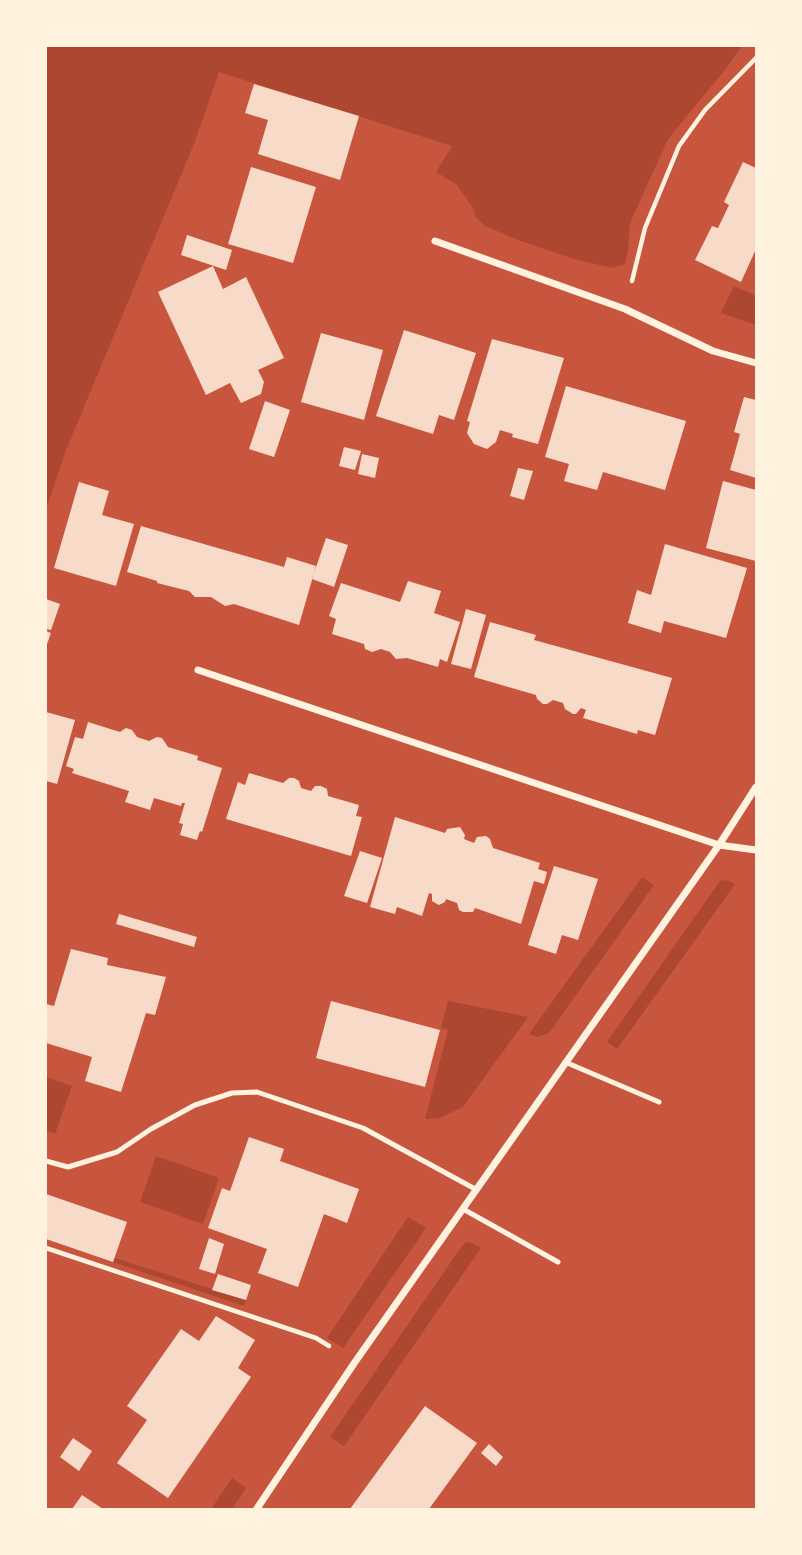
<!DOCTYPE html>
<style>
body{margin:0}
#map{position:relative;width:802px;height:1555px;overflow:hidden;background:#c8553d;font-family:Jost,sans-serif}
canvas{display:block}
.frame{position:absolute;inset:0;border:47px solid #fff3e0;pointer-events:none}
</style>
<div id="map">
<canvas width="802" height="1555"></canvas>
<div class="frame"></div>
</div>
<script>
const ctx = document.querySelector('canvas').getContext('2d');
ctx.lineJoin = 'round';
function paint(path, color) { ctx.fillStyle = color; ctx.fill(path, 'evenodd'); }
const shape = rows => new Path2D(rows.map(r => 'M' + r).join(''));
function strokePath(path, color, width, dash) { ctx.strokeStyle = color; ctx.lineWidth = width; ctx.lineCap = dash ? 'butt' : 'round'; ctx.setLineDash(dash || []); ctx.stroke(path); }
paint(shape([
 [46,46,742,46,724,71,668,139,630,223,628,250,625,264,613,268,574,259,518,240,485,226,476,217,471,205,456,184,436,172,452,146,219,72,194,144,66,450,46,509],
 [734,286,756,296,756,325,721,313],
 [642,877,654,885,549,1033,537,1037,529,1034],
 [726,880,735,884,617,1049,607,1042,720,881],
 [448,1001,528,1017,463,1107,440,1118,425,1119,448,1030,441,1028],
 [46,1077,72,1086,55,1134,46,1130],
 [156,1156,219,1178,203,1224,140,1202],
 [408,1217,426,1228,343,1348,327,1338],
 [470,1242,481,1248,344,1446,330,1437,460,1249,465,1243],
 [115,1258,246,1300,244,1306,113,1262],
 [232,1478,246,1488,232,1509,211,1509]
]), '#ae4732');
paint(shape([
 [254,84,359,116,340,180,258,154,268,120,245,113],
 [743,162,756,168,756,249,741,282,695,260,712,226,718,228,729,205,724,202],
 [251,167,316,187,293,263,228,244],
 [187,235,232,250,226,270,181,255],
 [213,266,223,289,246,277,284,358,258,370,264,382,261,394,241,403,230,383,206,395,158,292],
 [404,330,476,353,454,420,439,415,433,434,376,416],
 [321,333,383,350,364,420,301,402],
 [492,339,564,358,538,444,512,437,513,434,500,430,496,442,487,449,474,444,467,433,470,422,467,421],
 [566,386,686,421,665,490,603,472,597,490,564,481,569,464,545,457],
 [744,397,756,400,756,478,730,470,740,434,734,432],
 [265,401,290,410,274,457,249,449],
 [344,447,361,451,355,470,339,466],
 [362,454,379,458,375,478,358,474],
 [518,468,533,471,524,500,510,496],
 [723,481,756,490,756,561,706,548],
 [79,482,109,491,102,515,134,524,116,586,54,568],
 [141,526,284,567,287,557,316,566,299,625,234,604,225,606,211,597,195,597,189,591,157,583,157,581,127,572],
 [326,538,348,545,334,587,312,579],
 [665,544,747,568,726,638,664,621,661,633,628,623,637,590,651,595],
 [408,581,441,591,434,613,460,622,447,662,440,659,438,667,407,658,396,659,390,652,381,649,372,652,365,649,364,644,332,634,336,619,329,616,341,583,400,602],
 [46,599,60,604,51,630,46,629],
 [466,609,486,615,471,669,451,664],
 [490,622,536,635,534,640,672,678,655,735,638,730,637,734,583,718,586,710,581,708,576,714,573,714,565,709,563,703,553,700,547,704,543,704,537,699,536,695,474,677],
 [46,631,51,633,46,647],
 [46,712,75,720,57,784,46,781],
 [88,722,120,732,126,728,132,730,137,737,149,741,157,737,162,738,168,747,198,756,197,760,222,768,202,832,200,831,197,840,180,835,183,824,179,823,185,803,182,803,181,806,154,798,150,810,125,802,129,791,72,773,74,769,66,766,75,737,83,739],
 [249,773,283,783,289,778,294,778,299,781,301,788,311,791,315,786,321,786,327,789,328,796,359,805,356,816,362,817,351,856,226,819,238,782,245,785],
 [395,817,445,833,447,829,460,827,465,835,464,839,474,843,477,837,486,836,490,839,493,848,540,863,538,869,547,872,544,884,534,881,521,924,475,908,473,912,463,912,459,910,457,903,446,899,445,902,439,905,432,901,432,894,429,893,422,916,397,907,395,914,370,907],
 [360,851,382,858,367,903,344,896],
 [554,866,598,879,578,940,562,935,556,954,528,945],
 [119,914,197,937,194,947,116,924],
 [71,949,108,958,107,965,166,977,155,1015,146,1013,121,1092,85,1081,92,1057,46,1043,46,1004,54,1006],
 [331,1001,440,1030,425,1087,316,1058],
 [249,1137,284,1149,280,1161,359,1189,347,1223,324,1214,298,1287,258,1273,267,1249,208,1228,222,1188,230,1191],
 [46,1194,127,1222,113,1262,46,1239],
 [209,1238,224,1244,215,1274,199,1269],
 [218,1274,251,1285,246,1300,212,1290],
 [216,1316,255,1340,238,1368,251,1377,168,1498,117,1463,147,1420,127,1406,181,1329,199,1341],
 [425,1406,477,1443,429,1509,350,1509],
 [73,1438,92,1451,79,1471,60,1457],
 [489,1444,503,1457,496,1466,481,1453],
 [82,1495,103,1509,72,1509]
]), '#f7dbc8');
strokePath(shape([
 [632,281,645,228,679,146,705,110,756,58],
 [46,1248,316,1338,329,1346]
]), '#fff3e0', 4.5);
strokePath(shape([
 [565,1062,659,1102],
 [46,1161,68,1167,117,1152,151,1129,195,1105,232,1093,257,1092,363,1128,477,1190],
 [463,1209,558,1262]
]), '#fff3e0', 5);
strokePath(shape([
 [435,241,625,309,713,351,756,363],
 [198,670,719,845,756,850],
 [256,1510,355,1362,719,845,756,787]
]), '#fff3e0', 7);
</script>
